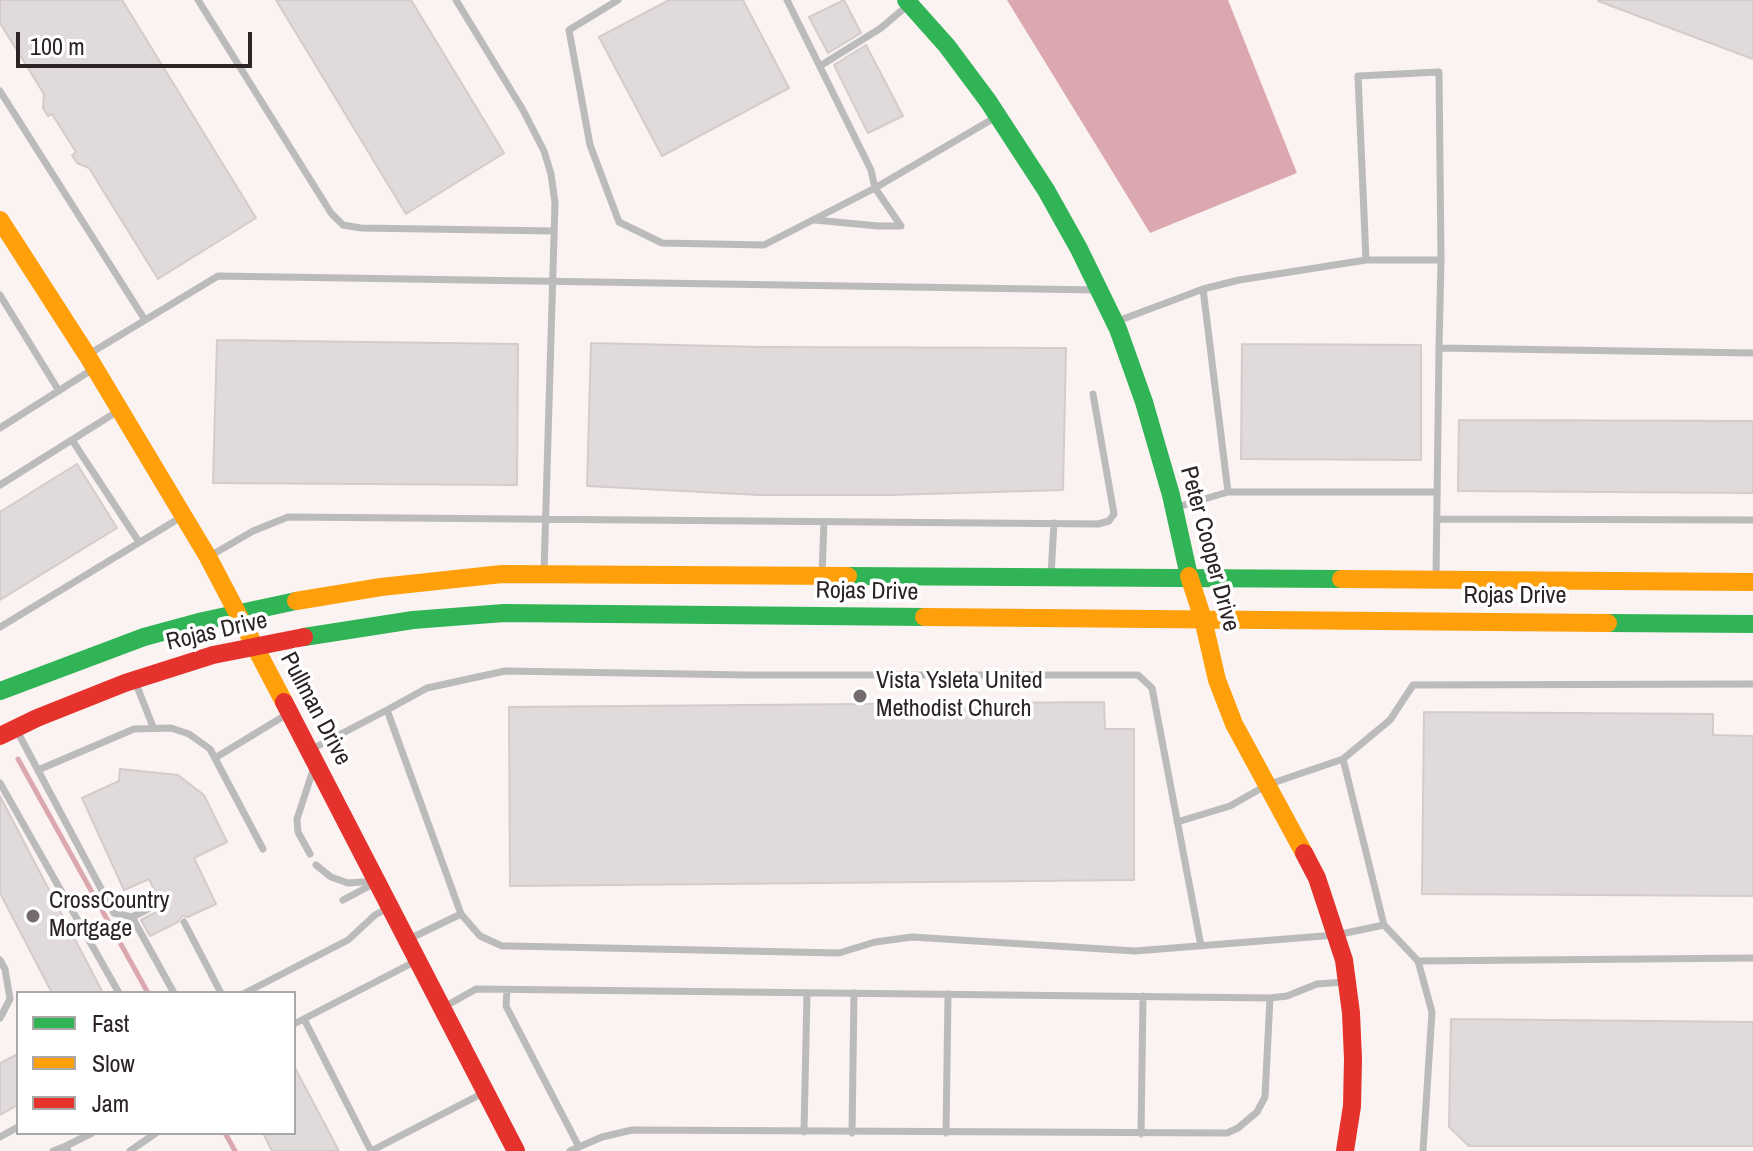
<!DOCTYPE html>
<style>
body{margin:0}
#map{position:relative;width:1753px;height:1151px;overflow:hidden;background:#fbf2f2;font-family:"Archivo Narrow",sans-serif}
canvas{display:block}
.legend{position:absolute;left:16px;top:991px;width:280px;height:144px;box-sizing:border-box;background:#fff;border:2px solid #aaa7a7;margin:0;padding:10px 14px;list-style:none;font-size:24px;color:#2b2324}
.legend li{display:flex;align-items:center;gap:16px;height:40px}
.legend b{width:40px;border:2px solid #aaa7a7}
.scale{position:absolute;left:16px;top:32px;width:236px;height:36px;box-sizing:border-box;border:4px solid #2b2324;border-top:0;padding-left:10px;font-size:24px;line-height:28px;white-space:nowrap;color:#2b2324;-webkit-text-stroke:6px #fff;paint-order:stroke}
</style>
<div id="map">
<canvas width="1753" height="1151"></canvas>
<ul class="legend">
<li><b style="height:10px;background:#30b455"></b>Fast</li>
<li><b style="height:10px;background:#ff9f0a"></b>Slow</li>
<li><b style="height:10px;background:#e5322d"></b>Jam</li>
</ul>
<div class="scale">100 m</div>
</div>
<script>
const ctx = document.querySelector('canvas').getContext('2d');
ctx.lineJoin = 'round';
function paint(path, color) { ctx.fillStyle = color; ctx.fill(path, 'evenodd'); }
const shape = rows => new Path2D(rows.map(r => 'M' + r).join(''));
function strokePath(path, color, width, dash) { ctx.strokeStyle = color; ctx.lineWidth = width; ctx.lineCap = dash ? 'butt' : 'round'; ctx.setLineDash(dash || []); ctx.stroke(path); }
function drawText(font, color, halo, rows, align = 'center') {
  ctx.font = font + ' "Archivo Narrow",sans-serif'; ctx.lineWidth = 7; ctx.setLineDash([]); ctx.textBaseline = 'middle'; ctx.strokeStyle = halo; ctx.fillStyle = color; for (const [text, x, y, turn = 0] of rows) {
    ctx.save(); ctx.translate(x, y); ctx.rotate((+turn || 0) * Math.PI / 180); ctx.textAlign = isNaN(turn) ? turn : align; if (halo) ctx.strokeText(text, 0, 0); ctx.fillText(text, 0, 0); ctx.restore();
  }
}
paint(shape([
 [1007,0,1228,0,1297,173,1150,233]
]), '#dca8af');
strokePath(shape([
 [18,759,148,993],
 [225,1133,235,1151]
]), '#dca8af', 5);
const building = shape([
 [0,0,122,0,256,218,158,279,89,168,77,163,72,155,76,152,52,114,48,116,43,108,44,94,0,23,0,0],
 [276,0,411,0,504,153,406,214,276,0],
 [669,0,743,0,789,88,662,156,599,37,669,0],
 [844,0,861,33,828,53,809,17,844,0],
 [1599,0,1753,0,1753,59,1598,1,1599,0],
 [866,45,903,116,868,133,834,65,866,45],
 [217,340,518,344,517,485,213,483,217,340],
 [591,343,762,347,1066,348,1063,490,890,495,759,495,587,486,591,343],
 [1242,344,1421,345,1421,460,1241,459,1242,344],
 [1459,420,1753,421,1753,493,1458,491,1459,420],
 [77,464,117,528,0,600,0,512,77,464],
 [1104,702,1105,729,1134,729,1134,880,510,886,509,707,1104,702],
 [1424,712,1713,714,1713,735,1753,736,1753,896,1422,894,1424,712],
 [120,769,178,775,204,795,227,842,194,858,216,904,188,917,182,916,178,922,150,936,141,920,164,908,165,899,157,897,149,879,124,890,82,798,119,781,120,769],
 [0,796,1,798,103,993,52,993,0,893,0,796],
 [1451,1019,1753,1022,1753,1146,1469,1146,1449,1127,1451,1019],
 [18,1054,18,1105,0,1115,0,1063,18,1054],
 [294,1066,339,1151,272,1151,263,1133,294,1133,294,1066]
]);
paint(building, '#e1dada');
strokePath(building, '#d3cbcc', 2);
strokePath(shape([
 [198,0,331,213,343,225,361,228,554,231],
 [456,0,523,110,544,151,551,174,555,203,544,572],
 [618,0,569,30,590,145,619,222,662,243,764,245,875,188,871,170,787,0],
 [820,66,881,28,908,5],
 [0,91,145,320],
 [815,220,878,226,901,226,875,188,996,117],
 [1203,289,1239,280,1366,260,1441,260,1439,72,1358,76,1366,260],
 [0,295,59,391],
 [1115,322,1203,289,1228,492],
 [1439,348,1441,260],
 [89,354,218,276,1098,290],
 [0,428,93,369],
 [72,440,139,542],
 [0,485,118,411],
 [1174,508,1228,492,1437,492],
 [1437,519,1753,520],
 [210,556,253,531,288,517,1098,524,1109,521,1114,514,1093,394],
 [822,575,824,522],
 [1051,575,1054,523],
 [1436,578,1439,348,1753,353],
 [0,627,183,516],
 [135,681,153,727],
 [387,710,427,688,505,671,747,675,1138,675,1152,688,1201,946],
 [16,729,114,913,132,917,174,993],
 [312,749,387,710,461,914,409,939],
 [215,758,289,713],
 [38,770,134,729,171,728,189,734,210,749,263,849],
 [0,783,119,993],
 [1177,822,1230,806,1267,785,1343,759,1390,720,1413,685,1753,684],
 [310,854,298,832,297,819,314,767],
 [316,865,331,877,348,883,377,881],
 [343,900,377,882],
 [461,914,480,936,502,946,511,946,839,953,875,942,912,937,1135,951,1336,935,1384,925,1343,759],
 [132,917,160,903],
 [184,922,221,993],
 [1384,925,1418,961,1432,1012,1423,1151],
 [0,960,5,969,10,999,0,1018],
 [1418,961,1753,958],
 [507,990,506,1006,579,1147],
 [245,993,348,940,375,915,390,907],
 [444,1007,476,989,1270,998,1287,996,1317,984,1344,982],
 [304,1019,371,1151,485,1092],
 [294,1024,416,961],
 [804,1132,807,993],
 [852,1133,854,993],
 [946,1133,948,994],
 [1141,1134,1143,996],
 [0,1137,18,1127],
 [53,1151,66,1146],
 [68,1151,66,1146,92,1133],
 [130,1151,156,1133],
 [570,1151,602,1137,632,1130,1227,1133,1238,1128,1257,1112,1265,1097,1270,998]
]), '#babbba', 7);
strokePath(shape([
 [906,0,947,46,988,101,1046,190,1079,249,1118,329,1144,402,1171,495,1189,576],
 [848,576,1341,579],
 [1608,623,1753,624],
 [304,637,413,620,504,613,924,617],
 [0,691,144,637,203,621,296,601]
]), '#30b455', 18);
strokePath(shape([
 [0,220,87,355,208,557,284,702],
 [1189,576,1203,619,1217,680,1234,724,1304,853],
 [1341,579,1753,582],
 [296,601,381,587,502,574,848,576],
 [924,617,1608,623]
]), '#ff9f0a', 18);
strokePath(shape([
 [284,702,516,1151],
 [0,736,37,718,125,683,213,655,304,637],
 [1304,853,1317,878,1344,960,1351,1013,1353,1059,1352,1106,1345,1151]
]), '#e5322d', 18);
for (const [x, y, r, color] of [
 [860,696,8,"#746b6c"],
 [33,916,8,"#746b6c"]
]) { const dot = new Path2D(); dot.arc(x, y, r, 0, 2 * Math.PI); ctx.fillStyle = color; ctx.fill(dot); strokePath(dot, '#fff', 3); }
drawText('24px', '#2b2324', '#fff', [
 ["Peter Cooper Drive",1209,549,75],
 ["Rojas Drive",867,592,1],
 ["Rojas Drive",1515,597],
 ["Rojas Drive",217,632,-13],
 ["Pullman Drive",315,709,62]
]);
drawText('24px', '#2b2324', '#fff', [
 ["Vista Ysleta United",876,682],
 ["Methodist Church",876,710],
 ["CrossCountry",49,902],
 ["Mortgage",49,930]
], 'left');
</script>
